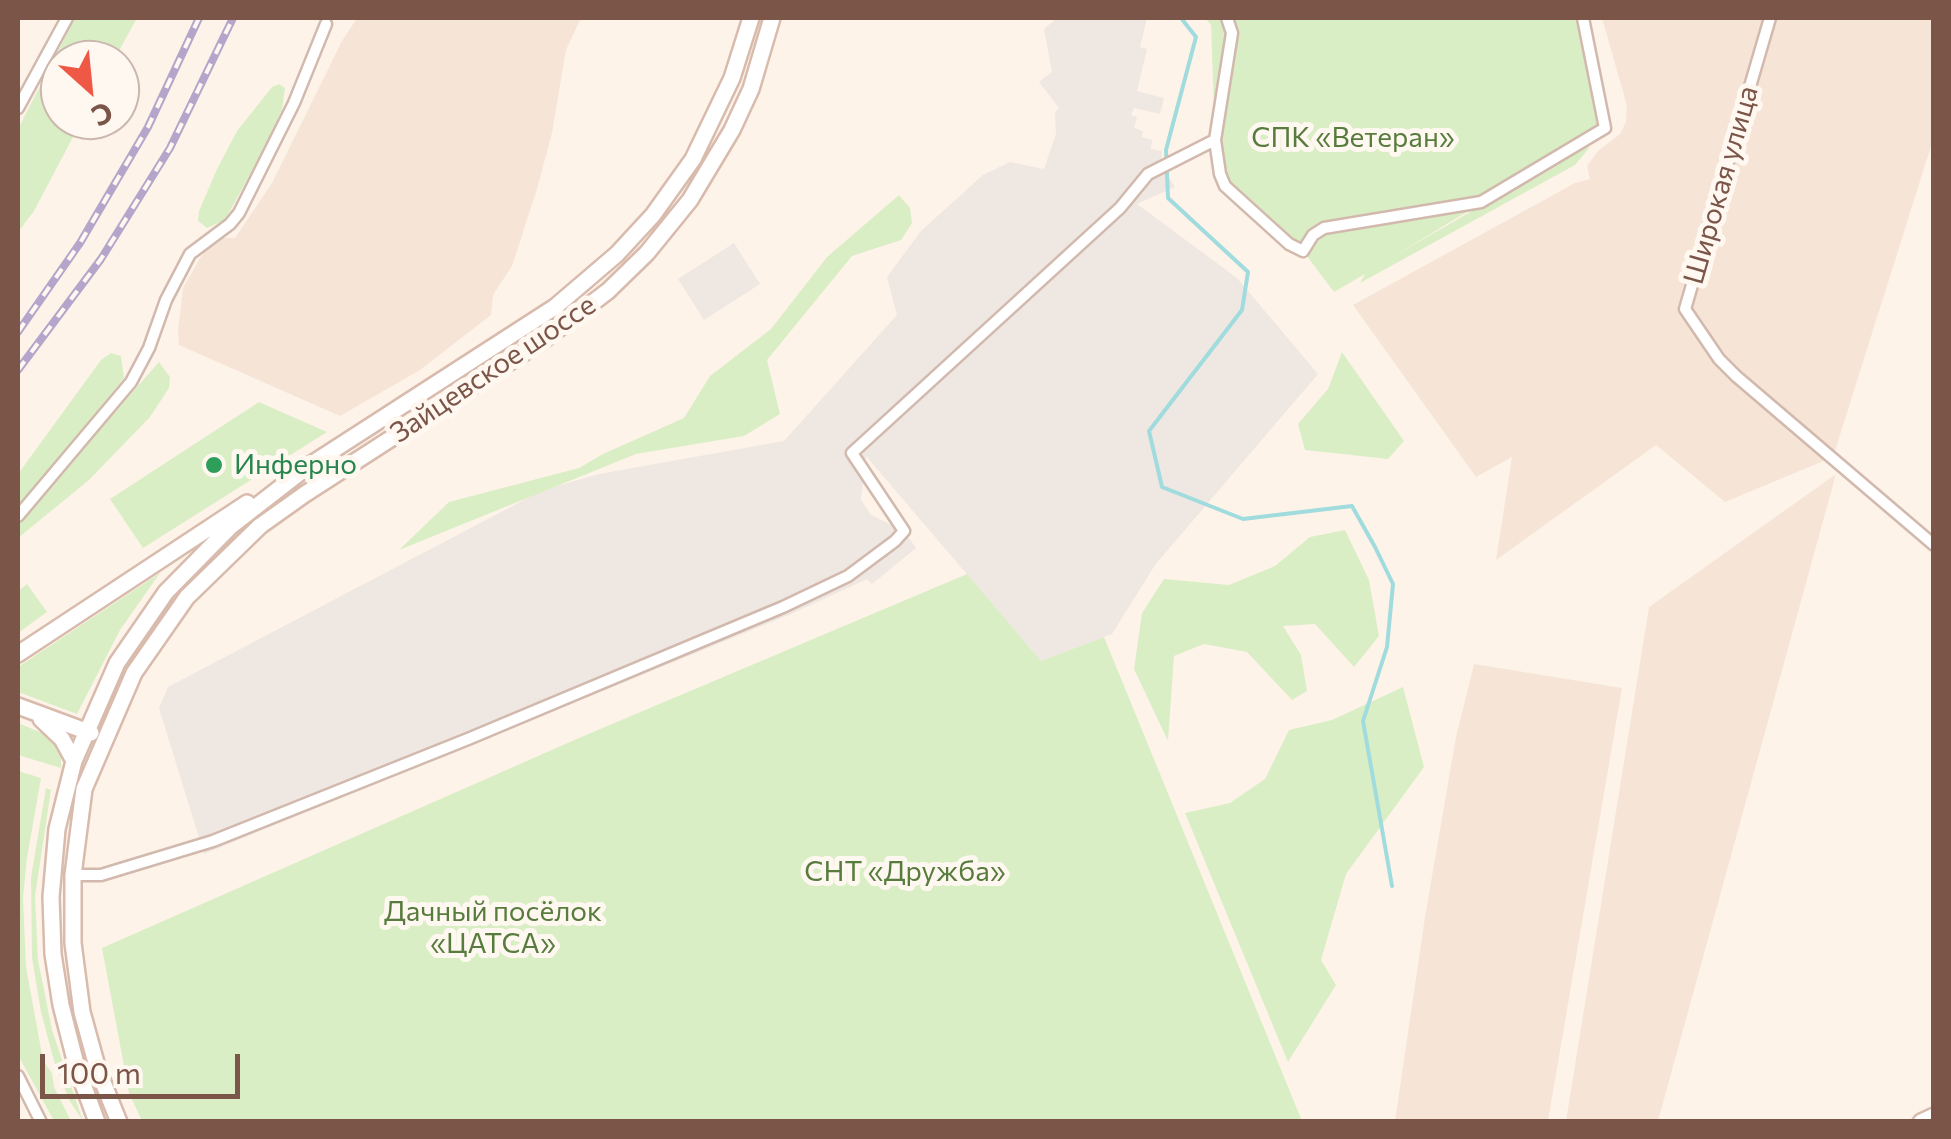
<!DOCTYPE html>
<meta charset="utf-8">
<style>
body{margin:0}
#map{position:relative;width:1951px;height:1139px;overflow:hidden;background:#fef3e9;font-family:Commissioner,sans-serif}
canvas{display:block}
.frame{position:absolute;inset:0;border:20px solid #7c5549;pointer-events:none}
.north{position:absolute;left:40px;top:40px;width:100px;height:100px;box-sizing:border-box;background:#fff8f1;border:2px solid #cbb7ae;border-radius:50%;rotate:153deg;font-size:28px;font-weight:700;line-height:40px;text-align:center;color:#7c5549}
.north::after{content:'';display:block;margin:auto;width:35px;height:45px;background:#f05846;clip-path:polygon(50% 0,100% 100%,50% 72%,0 100%)}
.scale{position:absolute;left:40px;top:1054px;width:200px;height:45px;box-sizing:border-box;border:5px solid #7c5549;border-top:0;padding-left:12px;font-size:30px;line-height:35px;white-space:nowrap;color:#7c5549;-webkit-text-stroke:8px #fff8f1;paint-order:stroke}
</style>
<div id="map">
<canvas width="1951" height="1139"></canvas>
<div class="frame"></div>
<div class="north">С</div>
<div class="scale">100 m</div>
</div>
<script>
const ctx = document.querySelector('canvas').getContext('2d');
ctx.lineJoin = 'round';
function paint(path, color) { ctx.fillStyle = color; ctx.fill(path, 'evenodd'); }
const shape = rows => new Path2D(rows.map(r => 'M' + r).join(''));
function strokePath(path, color, width, dash) { ctx.strokeStyle = color; ctx.lineWidth = width; ctx.lineCap = dash ? 'butt' : 'round'; ctx.setLineDash(dash || []); ctx.stroke(path); }
function drawText(font, color, halo, rows, align = 'center') {
  ctx.font = font + ' Commissioner,sans-serif'; ctx.lineWidth = 10; ctx.setLineDash([]); ctx.textBaseline = 'middle'; ctx.strokeStyle = halo; ctx.fillStyle = color; for (const [text, x, y, turn = 0] of rows) {
    ctx.save(); ctx.translate(x, y); ctx.rotate((+turn || 0) * Math.PI / 180); ctx.textAlign = isNaN(turn) ? turn : align; if (halo) ctx.strokeText(text, 0, 0); ctx.fillText(text, 0, 0); ctx.restore();
  }
}
paint(shape([
 [357,18,581,18,566,50,552,133,537,189,512,266,493,295,491,315,420,370,340,416,179,345,178,331,183,288,200,258,215,238,235,238,272,183,342,41],
 [1602,18,1933,18,1933,140,1833,457,1725,502,1656,445,1496,560,1512,457,1476,477,1353,305,1575,183,1590,179,1587,166,1598,151,1620,134,1626,122,1627,106],
 [1836,474,1658,1121,1566,1121,1649,607],
 [1474,664,1622,688,1548,1121,1395,1121,1425,917,1456,737]
]), '#f6e4d7');
paint(shape([
 [1057,18,1147,18,1140,47,1147,49,1137,91,1164,98,1160,114,1134,108,1131,115,1137,117,1134,128,1143,131,1142,137,1152,140,1151,149,1162,151,1161,165,1175,187,1137,204,1237,278,1318,374,1155,565,1112,634,1041,661,866,456,861,500,871,515,904,531,916,548,872,584,867,579,791,614,204,854,159,708,168,687,543,490,599,474,784,441,897,315,887,277,921,231,983,175,1010,162,1044,169,1056,134,1055,112,1059,108,1039,82,1052,72,1044,29],
 [734,243,760,284,704,320,678,279]
]), '#efe7e2');
paint(shape([
 [75,18,137,18,114,60,60,60,60,120,82,120,34,211,18,232,18,129],
 [1205,18,1583,18,1605,128,1396,255,1577,150,1590,147,1575,165,1360,283,1365,274,1334,292,1303,251,1225,186,1215,140,1211,25],
 [279,84,285,88,282,109,266,145,225,220,207,228,198,221,199,211,217,169,237,131,272,87],
 [899,195,910,208,912,223,901,240,852,256,767,360,780,414,744,436,636,454,399,550,449,502,579,468,603,454,684,418,710,376,771,329,827,257],
 [1342,352,1404,441,1388,459,1305,450,1298,424,1328,389],
 [111,353,121,356,124,378,18,510,18,474,101,360],
 [159,362,170,377,169,388,150,417,89,480,18,538,18,522],
 [259,402,327,432,143,548,110,499],
 [1345,530,1369,580,1379,636,1354,667,1315,624,1283,626,1301,655,1307,691,1292,700,1247,652,1204,644,1174,656,1168,741,1134,669,1142,613,1164,579,1229,585,1275,566,1310,537],
 [160,573,120,630,77,714,18,692,18,667],
 [967,574,1041,661,1104,637,1302,1121,142,1121,129,1093,102,948,579,738],
 [27,584,47,612,18,633,18,591],
 [1403,687,1424,767,1346,874,1321,960,1336,985,1288,1062,1185,813,1230,803,1265,779,1289,730,1332,720],
 [18,723,49,736,61,754,61,768,18,755],
 [18,771,41,778,27,858,23,898,26,967,43,1060,52,1073,54,1087,71,1121,54,1121,18,1055],
 [46,788,51,790,35,896,38,960,52,1030,83,1121,69,1100,54,1061,41,1012,32,958,31,877]
]), '#daeec5');
strokePath(shape([
 [1181,18,1196,37,1166,150,1168,198,1248,272,1242,310,1149,431,1162,487,1243,519,1352,506,1375,547,1393,584,1387,647,1363,721,1392,886]
]), '#a0dbdd', 4);
const street = shape([
 [1227,18,1232,33,1215,140,1220,174,1225,186,1289,244,1303,251,1313,235,1324,228,1481,202,1605,128,1583,18],
 [1770,18,1685,309,1719,359,1736,376,1934,545],
 [18,108,67,18],
 [18,516,131,382,149,348,166,300,190,254,230,224,239,213,294,103,326,24],
 [73,875,101,875,213,841,468,739,783,607,848,576,895,541,904,531,852,453,1120,208,1148,174,1215,140],
 [18,1076,41,1122]
]);
const secondary = shape([
 [18,654,247,503],
 [18,706,91,733],
 [41,719,62,739,74,761],
 [97,1122,77,1068,61,1005,53,954,51,897,57,829,74,761,117,663,166,592,231,526,307,467,555,307,617,254,653,215,693,159,732,78,751,18],
 [119,1122,98,1070,82,1012,73,943,73,875,84,789,134,673,187,597,260,526,305,494,545,339,608,291,647,253,690,200,732,130,751,89,772,18],
 [1921,1122,1934,1116]
]);
strokePath(street, '#d2b9ad', 15);
strokePath(secondary, '#d8bbac', 20);
strokePath(street, '#fff', 10);
strokePath(secondary, '#fff', 15);
const rail = shape([
 [18,332,80,243,148,127,199,18],
 [18,370,101,259,170,148,233,18]
]);
strokePath(rail, '#b5a5ca', 8);
strokePath(rail, '#fff8f1', 4, [11]);
for (const [x, y, r, color] of [
 [214,465,10,"#2e9e5b"]
]) { const dot = new Path2D(); dot.arc(x, y, r, 0, 2 * Math.PI); ctx.fillStyle = color; ctx.fill(dot); strokePath(dot, '#fff8f1', 4); }
drawText('28px', '#587c3d', '#fff8f1', [
 ["СПК «Ветеран»",1353,138],
 ["СНТ «Дружба»",905,872],
 ["Дачный посёлок",493,912],
 ["«ЦАТСА»",493,944]
]);
drawText('28px', '#7c5549', '#fff8f1', [
 ["Широкая улица",1721,185,-74],
 ["Зайцевское шоссе",493,369,-34]
]);
drawText('28px', '#27864d', '#fff8f1', [
 ["Инферно",234,465]
], 'left');
</script>
